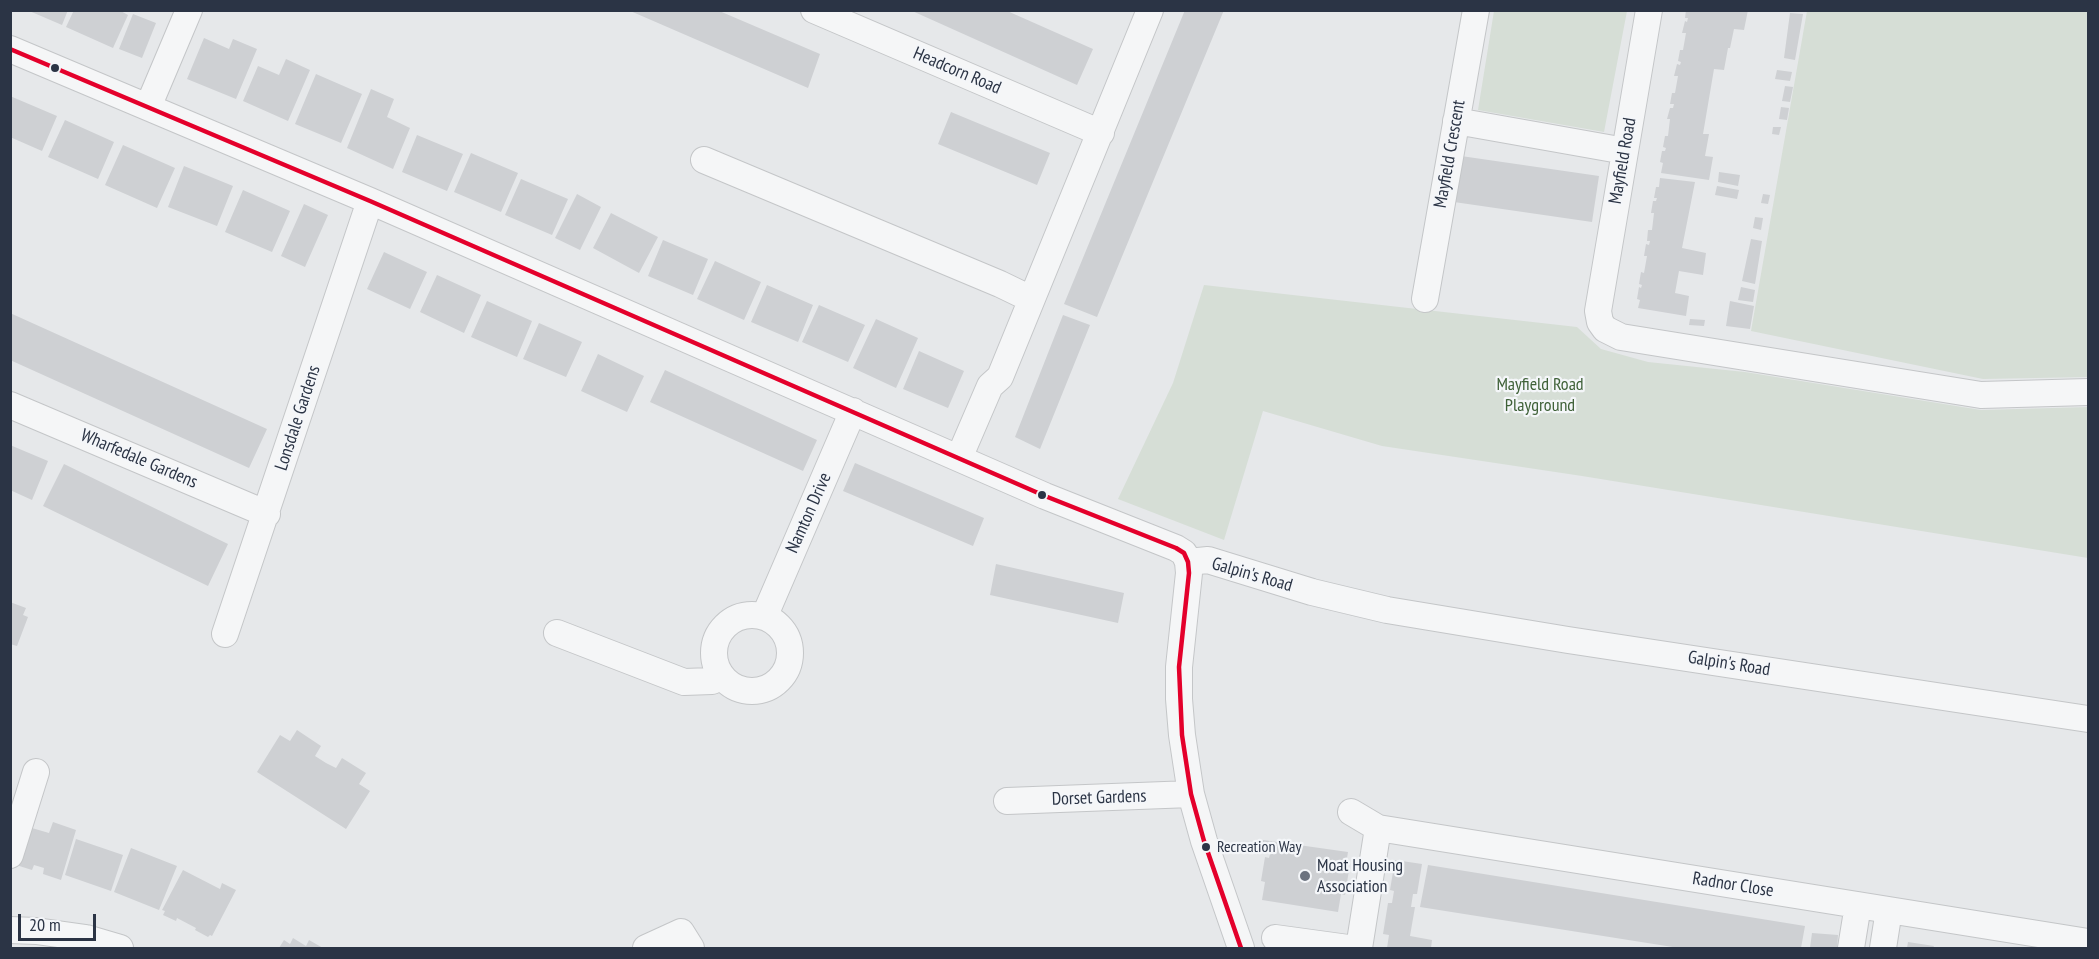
<!DOCTYPE html>
<style>
body{margin:0}
#map{position:relative;width:2099px;height:959px;overflow:hidden;background:#e6e8ea;font-family:"PT Sans Narrow",sans-serif}
canvas{display:block}
.frame{position:absolute;inset:0;border:12px solid #2b3445;pointer-events:none}
.scale{position:absolute;left:18px;top:914px;width:78px;height:27px;box-sizing:border-box;border:3px solid #2b3445;border-top:0;padding-left:8px;font-size:18px;line-height:21px;white-space:nowrap;color:#2b3445;-webkit-text-stroke:4px #f4f6f9;paint-order:stroke}
</style>
<div id="map">
<canvas width="2099" height="959"></canvas>
<div class="frame"></div>
<div class="scale">20 m</div>
</div>
<script>
const ctx = document.querySelector('canvas').getContext('2d');
ctx.lineJoin = 'round';
function paint(path, color) { ctx.fillStyle = color; ctx.fill(path, 'evenodd'); }
const shape = rows => new Path2D(rows.map(r => 'M' + r).join(''));
function strokePath(path, color, width, dash) { ctx.strokeStyle = color; ctx.lineWidth = width; ctx.lineCap = dash ? 'butt' : 'round'; ctx.setLineDash(dash || []); ctx.stroke(path); }
function drawText(font, color, halo, rows, align = 'center') {
  ctx.font = font + ' "PT Sans Narrow",sans-serif'; ctx.lineWidth = 4.5; ctx.setLineDash([]); ctx.textBaseline = 'middle'; ctx.strokeStyle = halo; ctx.fillStyle = color; for (const [text, x, y, turn = 0] of rows) {
    ctx.save(); ctx.translate(x, y); ctx.rotate((+turn || 0) * Math.PI / 180); ctx.textAlign = isNaN(turn) ? turn : align; if (halo) ctx.strokeText(text, 0, 0); ctx.fillText(text, 0, 0); ctx.restore();
  }
}
paint(shape([
 [1494,11,1627,11,1604,132,1478,110],
 [1807,11,2088,11,2088,377,1983,379,1751,331],
 [1204,285,1577,327,1601,349,1648,362,1745,372,1981,410,2088,407,2088,558,1582,476,1382,446,1263,411,1224,540,1118,499,1173,383]
]), '#d6ded6');
paint(shape([
 [27,10,68,10,62,25],
 [74,10,119,10,128,15,113,48,66,27],
 [628,10,717,10,820,54,808,88],
 [910,10,1005,10,1093,49,1077,85],
 [1185,10,1224,10,1097,317,1064,304],
 [1686,10,1748,10,1744,30,1734,29,1730,48,1728,48,1724,70,1714,69,1703,134,1709,134,1705,156,1713,157,1709,180,1661,173,1663,163,1660,162,1662,151,1665,151,1666,148,1663,147,1665,136,1668,136,1670,119,1667,119,1670,108,1673,108,1674,104,1670,104,1672,93,1675,93,1678,76,1674,76,1677,64,1680,65,1681,62,1678,61,1680,50,1683,50,1686,33,1682,33,1685,21,1687,22,1688,18,1685,18],
 [1790,13,1803,14,1795,60,1784,58],
 [133,14,156,23,142,58,119,49],
 [204,38,229,49,233,39,257,49,236,99,187,79],
 [286,59,310,70,288,121,243,101,258,66,279,75],
 [1777,70,1792,72,1790,81,1775,79],
 [316,74,362,94,341,143,295,124],
 [1785,86,1793,87,1790,102,1782,101],
 [371,89,394,99,387,117,410,128,393,169,347,148],
 [10,96,57,116,42,151,10,137],
 [1781,107,1789,108,1787,120,1779,119],
 [951,112,1050,153,1037,185,938,144],
 [65,120,114,142,98,179,48,157],
 [1773,127,1781,127,1779,135,1772,134],
 [417,135,463,154,447,191,402,172],
 [123,145,175,168,157,208,105,185],
 [471,153,518,173,501,212,454,192],
 [1461,156,1599,176,1592,222,1454,202],
 [184,166,233,186,217,226,168,207],
 [1719,172,1740,175,1738,186,1718,182],
 [1660,178,1695,182,1682,248,1706,253,1703,275,1679,271,1675,293,1689,296,1686,316,1638,308,1640,300,1637,299,1639,287,1641,288,1642,285,1639,284,1641,272,1644,273,1647,256,1644,256,1646,244,1649,245,1650,241,1647,241,1648,230,1652,230,1654,213,1651,213,1653,201,1656,201,1657,198,1654,198,1656,187,1659,187],
 [521,179,568,199,552,235,505,215],
 [1717,186,1739,190,1737,199,1715,195],
 [243,190,290,211,272,252,225,232],
 [577,194,601,207,580,250,555,238],
 [1763,194,1770,195,1768,204,1761,203],
 [304,204,328,215,305,267,281,256],
 [611,213,658,237,639,273,593,248],
 [1755,217,1763,218,1761,230,1753,228],
 [1751,239,1762,241,1755,284,1742,281],
 [663,240,708,259,693,295,648,276],
 [384,252,427,272,410,309,367,289],
 [715,261,761,282,744,320,697,299],
 [437,275,481,295,464,333,420,312],
 [767,285,813,305,798,342,751,322],
 [1741,287,1755,290,1753,302,1738,300],
 [487,301,532,321,517,357,471,337],
 [1730,301,1754,306,1750,329,1726,326],
 [819,305,865,325,848,362,802,342],
 [10,313,267,429,249,468,10,360],
 [1063,315,1090,325,1040,449,1015,437],
 [876,319,918,338,896,388,853,368],
 [1690,319,1705,320,1704,326,1689,325],
 [539,323,582,342,566,377,523,359],
 [919,351,964,371,948,408,903,389],
 [598,354,644,376,627,412,581,391],
 [665,370,817,440,803,471,650,402],
 [10,445,48,461,32,500,10,490],
 [855,463,984,518,973,546,843,491],
 [64,464,228,544,208,586,43,506],
 [996,564,1124,593,1118,623,990,595],
 [10,602,26,608,23,615,28,617,17,646,10,644],
 [297,730,321,746,315,756,326,763,336,768,342,758,366,773,359,784,370,791,346,829,257,772,280,735,290,741],
 [53,822,76,830,61,880,43,874,44,868,34,865,32,870,13,864,25,826,49,833],
 [76,839,123,855,111,891,65,875],
 [1263,840,1348,852,1345,870,1349,870,1345,895,1341,894,1338,912,1262,900,1265,882,1261,881,1265,857,1269,858,1270,854,1261,852],
 [131,848,177,866,159,910,114,892],
 [1395,860,1422,864,1417,894,1413,894,1411,907,1415,907,1410,936,1432,940,1431,948,1387,948,1389,935,1383,934,1388,903,1392,903,1394,891,1390,890],
 [1428,865,1805,926,1801,948,1679,948,1420,907],
 [183,870,220,889,222,883,236,890,212,936,210,935,208,937,195,930,196,928,177,918,176,921,163,915,165,911,162,910],
 [1812,933,1838,935,1837,948,1810,948],
 [293,938,306,946,309,940,323,948,279,948,284,940,290,944],
 [1908,942,1934,946,1933,948,1907,948]
]), '#ced0d3');
const minor = shape([
 [814,10,1101,133],
 [1649,10,1598,311,1600,322,1605,329,1621,337,1981,395,2088,392],
 [10,49,370,201,1045,496,1176,548,1184,553,1188,562,1189,573,1179,667,1179,699,1182,735,1191,794,1204,841,1241,948],
 [148,107,189,10],
 [1456,121,1625,151],
 [704,160,1000,284,1031,299],
 [1425,299,1476,10],
 [10,405,267,514],
 [959,458,990,386,1000,377,1150,10],
 [1188,562,1208,560,1312,592,1387,610,1568,640,2088,719],
 '714 653a38 38 0 1 1 76 0a38 38 0 1 1-76 0Z',
 [765,615,853,411],
 [557,633,684,682,712,681,721,677],
 [225,634,370,201],
 [1007,801,1191,794],
 [1351,812,1378,828,2088,942],
 [10,855,36,772],
 [10,930,36,931,86,938,120,948],
 [1275,938,1348,948],
 [646,948,681,932,691,948],
 [1359,948,1378,828],
 [1851,948,1858,905],
 [1883,948,1889,910]
]);
strokePath(minor, '#c4c6c8', 28);
strokePath(minor, '#f5f6f7', 26);
strokePath(shape([
 [10,49,370,201,1045,496,1176,548,1184,553,1188,562,1189,573,1179,667,1182,735,1191,794,1204,841,1241,948]
]), '#e4002b', 4.5);
for (const [x, y, r, color] of [
 [55,68,5,"#2b3445"],
 [1042,495,5,"#2b3445"],
 [1206,847,5,"#2b3445"],
 [1305,876,6,"#6c737f"]
]) { const dot = new Path2D(); dot.arc(x, y, r, 0, 2 * Math.PI); ctx.fillStyle = color; ctx.fill(dot); strokePath(dot, '#f4f6f9', 2); }
drawText('16px', '#2b3445', '#f4f6f9', [
 ["Recreation Way",1217,847]
], 'left');
drawText('18px', '#2b3445', '#f4f6f9', [
 ["Headcorn Road",957,71,23],
 ["Mayfield Crescent",1450,154,-80],
 ["Mayfield Road",1623,161,-80],
 ["Lonsdale Gardens",298,418,-72],
 ["Wharfedale Gardens",139,459,23],
 ["Namton Drive",809,513,-66],
 ["Galpin's Road",1252,575,16],
 ["Galpin's Road",1729,664,9],
 ["Dorset Gardens",1099,798,-2],
 ["Radnor Close",1733,885,9]
]);
drawText('18px', '#3f6138', '#f4f6f9', [
 ["Mayfield Road",1540,385],
 ["Playground",1540,406]
]);
drawText('18px', '#2b3445', '#f4f6f9', [
 ["Moat Housing",1317,866],
 ["Association",1317,887]
], 'left');
</script>
